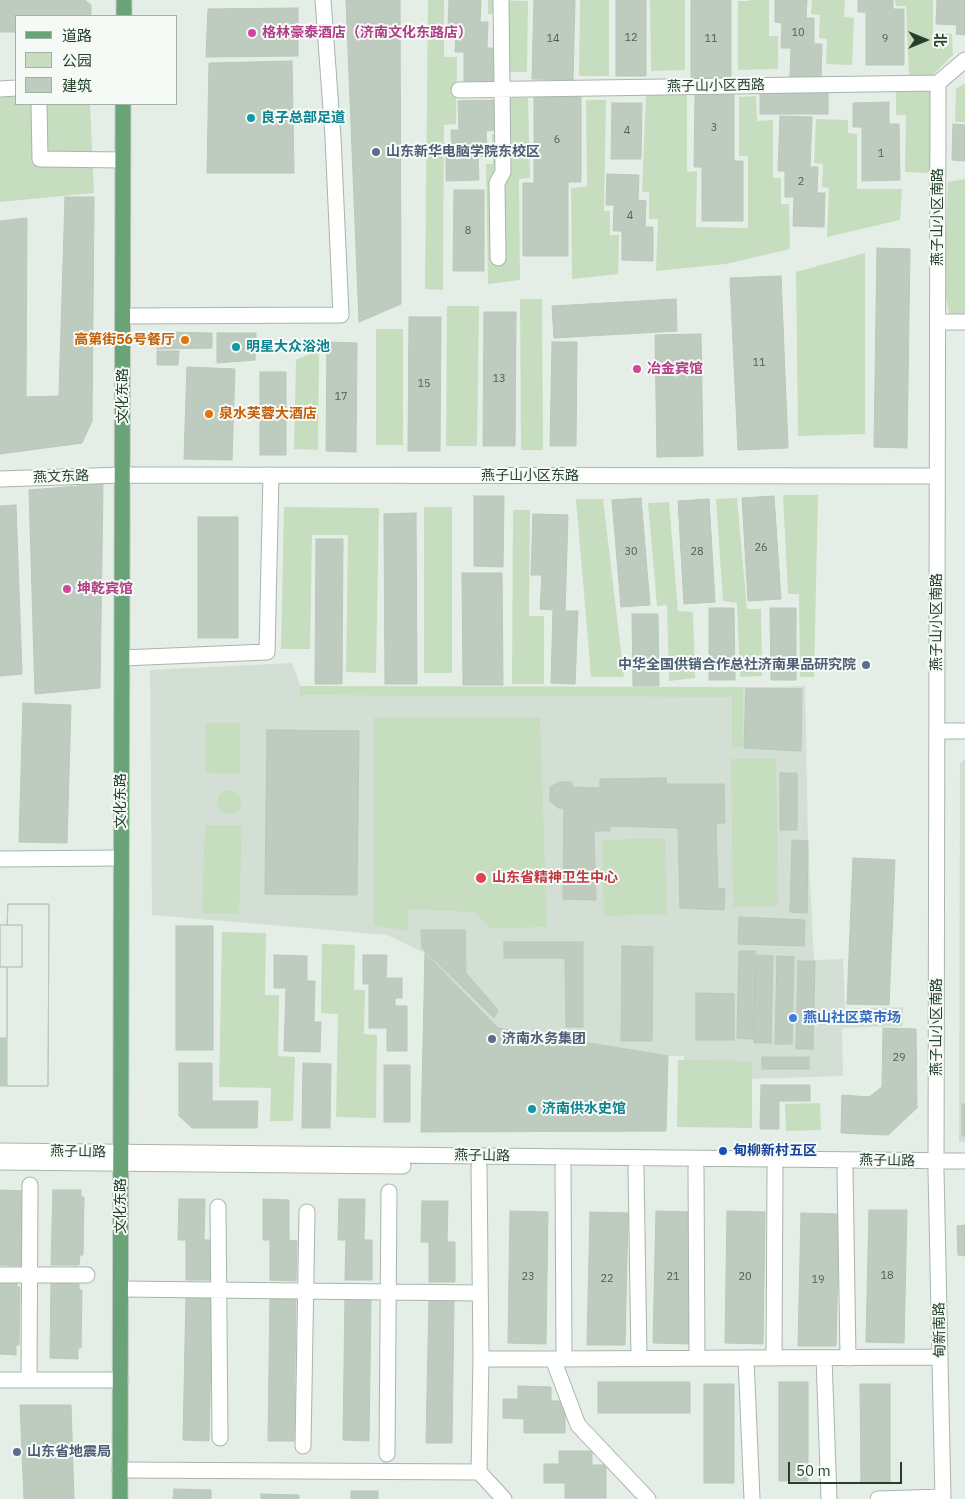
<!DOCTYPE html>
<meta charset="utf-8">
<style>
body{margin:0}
#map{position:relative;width:965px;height:1499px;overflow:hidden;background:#e5eee6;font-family:"IBM Plex Sans","Noto Sans SC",sans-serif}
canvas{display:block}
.legend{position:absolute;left:15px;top:15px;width:162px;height:90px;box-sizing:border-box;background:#f6faf6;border:1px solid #a2b0a5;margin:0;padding:6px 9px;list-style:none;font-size:15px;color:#24402b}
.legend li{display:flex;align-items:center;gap:10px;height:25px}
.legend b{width:25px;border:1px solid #a2b0a5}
.north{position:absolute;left:900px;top:15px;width:50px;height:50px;-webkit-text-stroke:4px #f6faf6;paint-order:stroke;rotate:90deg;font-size:14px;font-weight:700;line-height:20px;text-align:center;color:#24402b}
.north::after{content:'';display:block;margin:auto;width:18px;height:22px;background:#24402b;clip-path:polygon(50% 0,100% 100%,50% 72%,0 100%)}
.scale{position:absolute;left:788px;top:1462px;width:114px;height:22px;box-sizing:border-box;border:2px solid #24402b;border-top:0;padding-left:6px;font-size:15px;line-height:18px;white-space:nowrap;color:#24402b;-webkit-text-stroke:4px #f6faf6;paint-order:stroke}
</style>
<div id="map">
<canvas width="965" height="1499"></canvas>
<ul class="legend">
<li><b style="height:6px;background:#6ba378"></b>道路</li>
<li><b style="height:14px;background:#c6debf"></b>公园</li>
<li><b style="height:14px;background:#bdccbf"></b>建筑</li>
</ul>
<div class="north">北</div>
<div class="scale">50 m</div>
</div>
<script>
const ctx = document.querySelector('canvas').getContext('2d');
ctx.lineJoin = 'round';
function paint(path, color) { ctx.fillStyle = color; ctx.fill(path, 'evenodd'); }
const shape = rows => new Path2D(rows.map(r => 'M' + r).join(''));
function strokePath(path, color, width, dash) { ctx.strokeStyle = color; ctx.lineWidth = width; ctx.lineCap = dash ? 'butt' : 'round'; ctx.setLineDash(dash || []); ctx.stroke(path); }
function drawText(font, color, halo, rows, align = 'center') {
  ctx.font = font + ' "IBM Plex Sans","Noto Sans SC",sans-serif'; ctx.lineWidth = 4; ctx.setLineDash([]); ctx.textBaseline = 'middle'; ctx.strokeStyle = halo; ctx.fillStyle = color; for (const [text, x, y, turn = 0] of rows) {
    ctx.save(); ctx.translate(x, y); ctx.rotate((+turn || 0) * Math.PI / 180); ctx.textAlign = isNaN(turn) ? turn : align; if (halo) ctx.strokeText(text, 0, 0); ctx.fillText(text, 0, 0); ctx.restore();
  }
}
paint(shape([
 [292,663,301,687,612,692,805,686,808,841,814,960,843,959,845,1009,903,1007,903,1026,842,1028,843,1076,684,1081,684,1056,668,1056,624,1050,498,1028,425,953,387,935,152,915,150,670],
 [965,758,965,1142,959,1142,960,764]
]), '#d3ded4');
paint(shape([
 [428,0,444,0,444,57,457,57,456,124,444,125,443,290,425,289],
 [488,0,528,1,527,72,501,72,495,14,488,14],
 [580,0,609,0,609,76,579,76],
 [650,0,685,0,685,70,651,71],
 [750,0,769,0,769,36,778,36,778,69,738,70,738,1,749,1],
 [812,0,845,0,844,17,854,18,852,65,826,64,827,39,819,38,820,15,811,14],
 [895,0,933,0,933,33,952,34,953,55,932,76,909,75,906,6,896,6],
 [965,83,965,122,955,122,956,89],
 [896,89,934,89,932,173,905,172,906,115,896,115],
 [0,91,16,91,16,104,90,104,94,193,0,202],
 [687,94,687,172,697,171,696,227,748,228,748,156,739,156,739,97,756,96,757,121,773,120,773,178,781,178,781,204,789,204,790,249,726,264,656,271,658,219,649,219,649,192,642,192,646,95],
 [501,98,528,98,530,178,519,179,520,280,488,284,486,164,493,164,492,134,499,135],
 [586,100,606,100,604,211,610,211,610,235,619,235,618,274,572,279,571,188,587,186],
 [816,119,848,120,848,133,857,134,857,189,902,189,900,220,827,237,829,188,822,187,823,164,814,163],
 [965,179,965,314,949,314,944,283,948,182],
 [865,253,865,434,798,436,796,272],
 [520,299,542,299,543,450,521,450],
 [447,306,479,306,477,446,446,446],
 [376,329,403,329,403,445,376,445],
 [319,350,318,450,294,449,296,360],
 [783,495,818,495,814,677,800,677,799,594,788,594],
 [737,498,747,609,761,609,762,676,740,677,737,603,723,601,716,499],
 [576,499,603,499,624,677,591,677],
 [669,502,678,611,693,612,695,678,669,681,667,605,657,606,648,503],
 [284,507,379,508,376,673,346,672,348,535,312,535,310,649,281,649],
 [424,507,452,507,452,673,424,673],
 [513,510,530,510,529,616,544,616,544,684,512,684],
 [300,686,743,687,743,747,732,747,732,697,300,695],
 [374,717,540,718,547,927,490,928,474,912,409,909,407,931,374,925],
 [205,723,240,723,240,774,205,773],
 [776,758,778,906,733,907,731,759],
 '217 802a12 12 0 1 1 24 0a12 12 0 1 1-24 0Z',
 [205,825,242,826,239,914,202,913],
 [665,838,667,914,604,916,602,840],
 [222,932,266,933,265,995,279,995,278,1056,295,1057,293,1121,270,1121,271,1088,219,1087],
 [322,944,355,945,354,990,365,990,364,1034,377,1035,376,1118,336,1117,338,1014,321,1013],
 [678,1060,752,1061,752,1128,677,1127],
 [820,1103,821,1130,786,1131,785,1104]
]), '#c6debf');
const building = shape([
 [0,0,85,0,91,5,91,16,16,16,16,32,0,32,0,0],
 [346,0,400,0,401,304,359,322,346,0],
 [449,0,481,0,480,22,488,22,487,48,495,48,494,82,464,81,464,52,455,52,456,26,448,26,449,0],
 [534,0,575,0,573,80,532,79,534,0],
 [616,0,646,0,646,76,616,76,616,0],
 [691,0,731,0,731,79,691,79,691,0],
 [775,0,807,0,806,18,814,18,814,44,822,44,821,78,790,77,791,48,781,48,782,23,775,22,775,0],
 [858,0,893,0,893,9,904,9,904,65,866,65,866,12,858,12,858,0],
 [937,0,965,0,965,35,956,34,957,25,936,24,937,0],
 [298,8,298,56,206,57,208,9,298,8],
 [292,61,294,173,207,173,209,63,292,61],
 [828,92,828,114,760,114,760,93,828,92],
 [695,94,734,95,734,161,743,161,743,221,702,221,702,167,694,167,695,94],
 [534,97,581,97,581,182,568,182,568,256,523,256,523,183,534,183,534,97],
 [494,100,495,130,486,131,487,156,478,156,479,180,446,181,446,155,452,155,451,130,459,130,458,101,494,100],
 [889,102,889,124,899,124,900,180,862,181,862,127,853,127,853,103,889,102],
 [612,103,642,103,641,159,611,159,612,103],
 [780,116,812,117,810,167,818,167,817,193,825,193,824,227,793,226,794,197,785,197,785,171,778,171,780,116],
 [953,124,965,125,965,161,952,160,953,124],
 [607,174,639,175,638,200,646,201,645,227,653,227,653,261,622,260,622,231,613,231,614,205,606,205,607,174],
 [454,190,484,190,484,271,453,271,454,190],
 [65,197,94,197,92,421,82,443,0,454,0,221,27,218,26,397,59,396,65,197],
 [877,248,910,249,907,448,874,447,877,248],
 [781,276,788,448,738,450,730,278,781,276],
 [676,299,677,331,554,338,552,306,676,299],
 [484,312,516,312,515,446,483,446,484,312],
 [409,317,441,317,440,451,408,451,409,317],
 [158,332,212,333,212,348,157,349,158,332],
 [217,333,256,333,255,360,217,363,217,333],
 [701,334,703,456,657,457,655,335,701,334],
 [327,342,357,343,356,452,326,451,327,342],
 [552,342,577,342,576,446,550,446,552,342],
 [157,351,179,351,178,365,157,365,157,351],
 [187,367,235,369,232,460,184,459,187,367],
 [260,372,286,372,286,455,260,455,260,372],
 [103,484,100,688,35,694,29,490,103,484],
 [474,496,504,496,503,567,474,566,474,496],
 [774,496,781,599,748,601,742,498,774,496],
 [641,498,650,605,621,607,612,500,641,498],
 [709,499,715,602,684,604,678,501,709,499],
 [16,505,22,674,0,676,0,506,16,505],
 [416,513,417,684,385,684,384,514,416,513],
 [533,514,568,515,565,611,578,611,575,684,551,683,553,610,540,609,542,575,531,575,533,514],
 [198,517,238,517,238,638,198,638,198,517],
 [316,539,343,539,342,684,315,684,316,539],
 [462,573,502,573,503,685,463,685,462,573],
 [709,608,734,608,735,680,709,680,709,608],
 [770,608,796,608,796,680,771,680,770,608],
 [632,614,658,614,659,686,633,686,632,614],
 [746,688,802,689,801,751,744,748,746,688],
 [23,703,71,705,67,843,19,842,23,703],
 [267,730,359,731,357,895,265,894,267,730],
 [780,773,797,773,797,830,780,830,780,773],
 [666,778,666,784,724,784,725,823,716,823,718,889,725,888,724,910,680,908,678,828,610,826,610,831,594,831,596,900,563,899,564,808,558,808,550,801,550,787,560,782,572,782,572,787,600,788,600,779,666,778],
 [792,840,808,841,807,913,790,912,792,840],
 [853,858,895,860,889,1005,847,1004,853,858],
 [8,904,49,904,48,1086,0,1086,0,1038,7,1038,7,967,0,967,0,925,7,925,8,904],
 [8,904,49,904,48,1086,7,1086,7,967,22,967,22,925,7,925,8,904],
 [739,917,805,920,804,946,738,944,739,917],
 [0,925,22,925,22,967,0,967,0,925],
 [176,926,213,926,213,1050,176,1050,176,926],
 [421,930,465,930,466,973,498,1010,494,1018,422,948,421,930],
 [504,942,583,942,583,1027,566,1027,565,958,504,958,504,942],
 [622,946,653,947,652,1041,621,1041,622,946],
 [739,951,755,951,754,1039,737,1038,739,951],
 [425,953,498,1028,668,1056,666,1131,421,1132,425,953],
 [274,955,307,956,307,981,315,981,314,1022,321,1022,320,1052,284,1051,286,988,274,988,274,955],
 [363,955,387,955,386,978,402,978,402,998,395,998,395,1006,407,1006,407,1051,387,1051,387,1028,369,1028,369,984,363,984,363,955],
 [756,955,773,956,771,1043,754,1043,756,955],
 [777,956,794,957,792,1044,775,1044,777,956],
 [798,961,815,961,813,1049,796,1049,798,961],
 [696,993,734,994,734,1040,696,1040,696,993],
 [883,1028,916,1029,917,1108,888,1135,841,1133,842,1095,869,1097,882,1087,883,1028],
 [762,1057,809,1057,809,1069,762,1069,762,1057],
 [179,1063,212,1063,212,1101,258,1101,257,1128,192,1128,179,1116,179,1063],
 [303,1063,331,1064,330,1128,302,1128,303,1063],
 [384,1065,410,1065,410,1122,384,1122,384,1065],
 [761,1085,810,1085,810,1101,779,1101,779,1129,760,1129,761,1085],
 [962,1104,965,1104,965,1136,962,1136,962,1104],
 [0,1190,25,1191,23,1266,0,1265,0,1190],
 [53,1190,81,1190,81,1197,84,1197,83,1255,80,1255,79,1265,51,1265,53,1190],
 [179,1199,205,1199,204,1240,212,1240,212,1280,186,1280,186,1240,178,1240,179,1199],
 [263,1199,289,1200,289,1240,297,1241,296,1281,270,1280,270,1240,263,1240,263,1199],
 [339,1199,365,1199,364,1240,372,1240,372,1280,345,1280,346,1240,338,1240,339,1199],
 [422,1201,448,1201,447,1242,455,1242,455,1282,429,1282,429,1242,421,1242,422,1201],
 [869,1210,907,1210,904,1343,866,1342,869,1210],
 [510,1211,548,1212,546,1344,508,1343,510,1211],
 [656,1211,694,1212,691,1344,653,1343,656,1211],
 [727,1211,765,1212,763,1344,725,1343,727,1211],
 [590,1212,628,1213,625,1345,587,1345,590,1212],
 [801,1213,839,1214,836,1346,798,1346,801,1213],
 [965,1225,965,1256,958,1255,957,1226,965,1225],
 [0,1280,17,1280,17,1287,20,1287,19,1345,16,1345,16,1355,0,1354,0,1280],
 [51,1283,79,1284,79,1290,82,1290,81,1348,78,1348,78,1359,50,1358,51,1283],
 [186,1296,212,1297,209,1441,183,1440,186,1296],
 [345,1296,371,1297,369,1441,343,1440,345,1296],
 [270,1297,296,1297,294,1441,268,1441,270,1297],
 [429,1299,454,1299,452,1443,426,1443,429,1299],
 [598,1382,690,1382,690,1413,598,1413,598,1382],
 [779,1382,808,1382,808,1481,779,1481,779,1382],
 [704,1384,734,1384,734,1483,704,1483,704,1384],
 [860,1384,890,1384,890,1483,861,1483,860,1384],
 [518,1386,551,1387,551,1401,565,1401,565,1433,524,1433,524,1419,503,1418,503,1399,518,1399,518,1386],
 [20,1405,71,1405,74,1499,24,1499,20,1405],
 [559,1451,592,1451,592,1465,606,1465,606,1498,565,1498,565,1483,544,1483,544,1464,559,1464,559,1451],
 [174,1489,211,1490,211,1499,173,1499,174,1489],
 [351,1491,378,1491,378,1499,351,1499,351,1491],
 [261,1494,299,1495,299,1499,261,1499,261,1494]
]);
paint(building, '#bdccbf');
strokePath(building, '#b8c8b9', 1);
const minor = shape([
 [938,83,936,1171,943,1499],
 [0,89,16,88],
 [459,90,938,83,965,60],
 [39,104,40,159,123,160],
 [498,258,497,183,503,172,501,0],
 [123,316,341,315,333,137,323,0],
 [938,322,965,322],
 [0,479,123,475,937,476],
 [122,658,267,652,271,475],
 [937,731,965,731],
 [0,859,121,858],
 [0,1151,965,1161],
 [0,1162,403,1166],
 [563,1167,564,1359],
 [636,1168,639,1359],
 [696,1168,697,1358],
 [845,1170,848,1358],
 [218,1207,220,1438],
 [0,1275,87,1275],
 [121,1289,479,1293],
 [746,1358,752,1499],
 [774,1358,775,1169],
 [824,1358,829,1499],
 [481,1359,553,1359,578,1425,648,1499],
 [553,1359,940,1357],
 [0,1380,121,1380],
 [29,1380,30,1185],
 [303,1446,307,1212],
 [387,1454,389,1192],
 [120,1470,479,1472,504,1499],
 [479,1472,481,1359,479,1167],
 [878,1499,943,1497]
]);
const major = shape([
 [124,16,124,0],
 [120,1499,123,104]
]);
strokePath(minor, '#a7b6aa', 17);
strokePath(major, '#c2cac4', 17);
strokePath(minor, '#fff', 15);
strokePath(major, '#6ba378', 15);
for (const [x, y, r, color] of [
 [252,33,5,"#d1479c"],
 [251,118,5,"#0f9aa8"],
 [376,152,5,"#5c6f8a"],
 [185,340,5,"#e8710a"],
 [236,347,5,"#0f9aa8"],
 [637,369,5,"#d1479c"],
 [209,414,5,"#e8710a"],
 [67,589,5,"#d1479c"],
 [866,665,5,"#5c6f8a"],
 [481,878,6,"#e0444e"],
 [793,1018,5,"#3f7fe0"],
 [492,1039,5,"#5c6f8a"],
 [532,1109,5,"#0f9aa8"],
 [723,1151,5,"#1a4fb4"],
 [17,1452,5,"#5c6f8a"]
]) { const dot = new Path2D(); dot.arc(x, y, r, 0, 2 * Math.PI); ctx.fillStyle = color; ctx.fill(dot); strokePath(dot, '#f6faf6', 2); }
drawText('11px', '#4a6350', null, [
 ["10",798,33],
 ["12",631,38],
 ["14",553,39],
 ["11",711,39],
 ["9",885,39],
 ["3",714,128],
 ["4",627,131],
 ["6",557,140],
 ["1",881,154],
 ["2",801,182],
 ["4",630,216],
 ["8",468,231],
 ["11",759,363],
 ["13",499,379],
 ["15",424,384],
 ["17",341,397],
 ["26",761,548],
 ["30",631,552],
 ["28",697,552],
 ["29",899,1058],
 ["18",887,1276],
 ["23",528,1277],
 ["21",673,1277],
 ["20",745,1277],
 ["22",607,1279],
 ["19",818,1280]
]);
drawText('bold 14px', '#b23c85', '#f6faf6', [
 ["格林豪泰酒店（济南文化东路店）",262,33],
 ["冶金宾馆",647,369],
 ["坤乾宾馆",77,589]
], 'left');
drawText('14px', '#24402b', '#f6faf6', [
 ["燕子山小区西路",716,86,-1],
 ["燕子山小区南路",938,217,-90],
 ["文化东路",123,396,-90],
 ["燕子山小区东路",530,476],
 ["燕文东路",61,477,-2],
 ["燕子山小区南路",937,622,-90],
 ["文化东路",121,801,-90],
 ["燕子山小区南路",937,1027,-90],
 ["燕子山路",78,1152,1],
 ["燕子山路",482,1156,1],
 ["燕子山路",887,1161,1],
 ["文化东路",121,1206,-90],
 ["甸新南路",940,1330,-91]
]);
drawText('bold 14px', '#0d838f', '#f6faf6', [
 ["良子总部足道",261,118],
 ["明星大众浴池",246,347],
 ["济南供水史馆",542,1109]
], 'left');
drawText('bold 14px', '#4e5e75', '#f6faf6', [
 ["山东新华电脑学院东校区",386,152],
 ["中华全国供销合作总社济南果品研究院",856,665,"right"],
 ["济南水务集团",502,1039],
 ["山东省地震局",27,1452]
], 'left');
drawText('bold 14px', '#c56008', '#f6faf6', [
 ["高第街56号餐厅",175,340],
 ["泉水芙蓉大酒店",219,414,"left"]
], 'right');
drawText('bold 14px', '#be3a42', '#f6faf6', [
 ["山东省精神卫生中心",492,878]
], 'left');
drawText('bold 14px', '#366cbe', '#f6faf6', [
 ["燕山社区菜市场",803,1018]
], 'left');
drawText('bold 14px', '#164399', '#f6faf6', [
 ["甸柳新村五区",733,1151]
], 'left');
</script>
